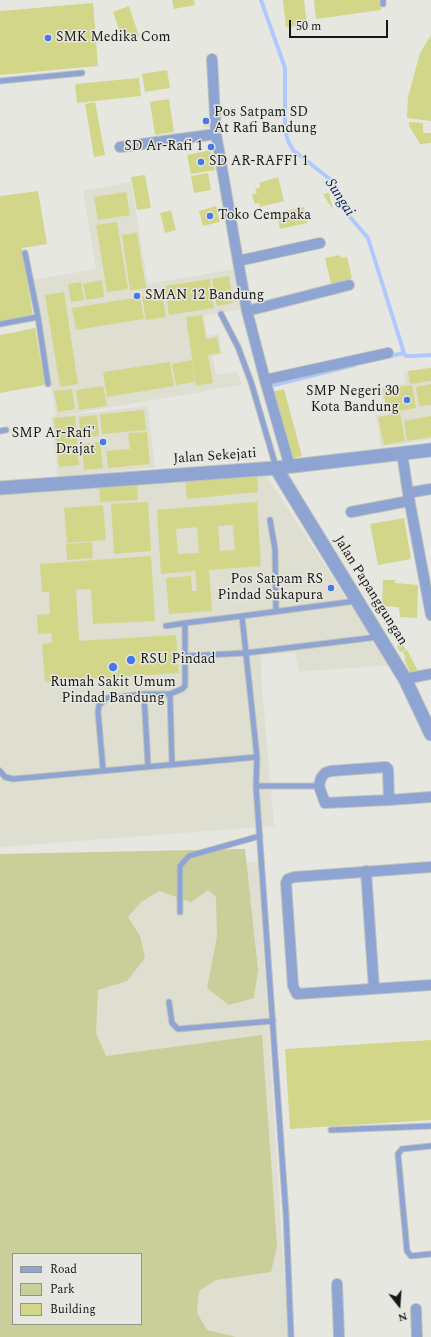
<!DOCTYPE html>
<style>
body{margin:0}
#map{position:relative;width:431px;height:1337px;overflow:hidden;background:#e7e7e1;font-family:Spectral,serif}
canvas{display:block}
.legend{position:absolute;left:12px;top:1253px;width:130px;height:72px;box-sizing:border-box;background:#e7e7e1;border:1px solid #94948f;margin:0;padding:5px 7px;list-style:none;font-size:12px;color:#171715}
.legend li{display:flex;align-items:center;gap:8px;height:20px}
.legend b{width:20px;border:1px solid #94948f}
.north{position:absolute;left:379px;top:1285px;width:40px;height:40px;-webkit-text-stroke:3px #e7e7e1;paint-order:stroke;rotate:163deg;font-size:11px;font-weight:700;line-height:16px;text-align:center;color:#171715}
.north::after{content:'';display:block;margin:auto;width:14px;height:18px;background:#171715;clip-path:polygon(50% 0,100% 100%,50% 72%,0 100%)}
.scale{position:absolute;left:289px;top:20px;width:99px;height:18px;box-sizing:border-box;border:2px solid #171715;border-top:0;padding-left:5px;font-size:12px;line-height:14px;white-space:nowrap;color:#171715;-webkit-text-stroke:3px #e7e7e1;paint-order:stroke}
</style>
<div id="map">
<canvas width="431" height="1337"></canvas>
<ul class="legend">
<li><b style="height:5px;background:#8ea5d3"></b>Road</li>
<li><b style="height:11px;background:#cace98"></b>Park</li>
<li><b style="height:11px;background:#d2d688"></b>Building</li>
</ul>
<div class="north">N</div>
<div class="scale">50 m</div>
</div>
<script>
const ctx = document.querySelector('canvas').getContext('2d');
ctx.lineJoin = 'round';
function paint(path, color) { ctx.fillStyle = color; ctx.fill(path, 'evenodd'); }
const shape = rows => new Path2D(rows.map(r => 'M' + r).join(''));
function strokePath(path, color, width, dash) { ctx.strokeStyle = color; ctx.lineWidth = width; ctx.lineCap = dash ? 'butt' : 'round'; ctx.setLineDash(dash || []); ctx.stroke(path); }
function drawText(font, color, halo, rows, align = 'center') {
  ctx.font = font + ' Spectral,serif'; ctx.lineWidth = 3; ctx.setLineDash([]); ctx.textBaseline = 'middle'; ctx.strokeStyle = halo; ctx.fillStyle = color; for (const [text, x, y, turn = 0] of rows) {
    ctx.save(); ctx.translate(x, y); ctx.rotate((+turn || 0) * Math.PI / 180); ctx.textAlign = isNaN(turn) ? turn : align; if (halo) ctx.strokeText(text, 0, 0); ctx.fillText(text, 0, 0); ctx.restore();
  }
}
paint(shape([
 [131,182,148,284,234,269,241,309,204,316,207,336,219,334,222,354,213,356,216,375,238,372,241,385,59,416,148,406,155,467,58,478,51,417,56,416,33,280,96,269,83,191],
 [431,367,431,439,381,447,376,415,385,413,380,387,405,383,404,372],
 [263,470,353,609,387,665,299,672,295,653,261,655,262,687,274,826,0,847,0,492],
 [258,862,288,1337,0,1337,0,879],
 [13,1254,141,1254,141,1324,13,1324]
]), '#dedfd1');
paint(shape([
 [245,849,258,970,254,998,229,1005,207,988,217,936,216,897,208,890,191,902,159,891,140,903,128,917,140,936,145,958,127,981,98,990,96,1033,106,1056,262,1035,277,1246,271,1272,216,1280,199,1291,197,1313,207,1330,236,1337,0,1337,0,854],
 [13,1254,141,1254,141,1324,13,1324]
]), '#cace98');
strokePath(shape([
 [261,0,285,68,285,130,288,141,293,150,331,180,334,191,344,210,368,238,404,353,406,356,413,356,431,355],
 [386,357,404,353],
 [270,386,355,365]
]), '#aec9fe', 4);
paint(shape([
 [172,0,194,0,195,5,174,9],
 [283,0,304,0,307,25,286,27],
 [314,0,380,0,381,10,316,19],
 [93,3,98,66,0,75,0,11],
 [129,6,139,36,123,42,113,12],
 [431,35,431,121,407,118,408,97,420,53],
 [167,70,170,88,145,92,142,74],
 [139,78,141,96,77,103,75,84],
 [169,99,174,132,155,135,150,102],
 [95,102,105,155,94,157,85,104],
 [208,116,209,126,204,127,203,117],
 [409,122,423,123,423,133,431,133,431,143,420,144,409,126],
 [211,150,215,170,191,174,187,155],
 [208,173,211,190,194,193,191,176],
 [145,175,151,208,137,210,131,177],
 [278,177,284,201,260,207,259,203,255,204,252,195,257,193,255,189,260,187,259,183],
 [38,191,47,244,22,248,33,316,0,321,0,196],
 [126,192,130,215,98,220,94,197],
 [329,193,333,210,323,194],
 [216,206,220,222,203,226,199,211],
 [304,207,307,223,280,229,277,213],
 [171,210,176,230,165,233,160,213],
 [117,222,128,289,107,292,96,225],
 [137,233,146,288,130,290,122,235],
 [340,255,341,258,347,257,352,278,331,284,325,258],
 [229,276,233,303,217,306,212,279],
 [210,279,214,308,169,315,165,286],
 [102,280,104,297,86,300,83,284],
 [81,282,84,300,71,302,68,284],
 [64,292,78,384,60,387,45,295],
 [162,293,166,317,146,320,142,296],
 [140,297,144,319,76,330,72,308],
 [202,315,206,339,217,337,220,353,208,355,213,383,196,386,186,317],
 [35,328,45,385,0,393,0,335],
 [192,360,195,382,176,385,172,364],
 [170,362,174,386,107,397,103,372],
 [431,368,431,381,410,384,408,371],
 [431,384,431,405,419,406,416,387],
 [412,385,416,408,387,413,383,389],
 [103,386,107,406,79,410,76,390],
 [72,389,75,409,58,412,54,391],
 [284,389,302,456,290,459,272,392],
 [144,410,146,430,102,434,100,414],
 [400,413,405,441,384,445,378,417],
 [97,415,99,436,81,438,79,417],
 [75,416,79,465,59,467,54,418],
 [431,416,431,437,407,441,404,421],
 [147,432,150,464,108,468,106,451,130,449,128,433],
 [100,442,103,468,84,470,82,444],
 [257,471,258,492,187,499,185,478],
 [137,483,138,500,100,502,99,486],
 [148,502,151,551,114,554,111,504],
 [257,502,261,566,209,570,212,611,169,614,166,578,191,576,192,591,197,591,195,571,161,574,157,510],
 [233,525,235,550,220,551,218,526],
 [197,527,199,553,178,554,176,529],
 [103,505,106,540,67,543,64,508],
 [404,518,411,559,378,565,370,524],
 [92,542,93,558,67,560,66,544],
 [151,556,155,621,93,624,91,589,76,590,79,641,176,635,179,673,45,682,42,644,52,643,51,633,38,634,37,615,50,614,49,592,42,592,40,564],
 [383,580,395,580,395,583,418,585,417,618,400,617,399,607,382,606],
 [334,585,335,589,329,591,328,586],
 [402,643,406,650,400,652,397,646],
 [407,650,418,671,411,674,404,659,406,658,403,652],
 [431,1040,431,1120,290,1129,285,1049]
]), '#d2d688');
const service = shape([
 [383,0,383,4],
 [0,81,82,73],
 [221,314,238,347,251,382,276,467],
 [38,317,48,384],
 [0,324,38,317,25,253],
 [0,431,6,430],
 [270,520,275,549,276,611],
 [166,626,185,623],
 [186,656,246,653,378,637],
 [170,694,172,764],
 [148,766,144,694,170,694,182,689,185,686,185,623,242,616],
 [103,769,98,712,99,705,107,698,144,694],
 [0,771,5,777,13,779,257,757],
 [256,786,319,786],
 [180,912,180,866,189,856,260,836],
 [169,1002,172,1023,178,1029,273,1021],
 [331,1130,431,1126],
 [431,1146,402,1149,398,1154,407,1251,411,1256,431,1254],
 [291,1337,286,1214,256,786,257,757,242,616,356,601]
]);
const minor = shape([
 [212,59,216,134,238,261,247,311,265,380,290,467],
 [120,147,216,134],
 [238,261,320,243],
 [247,311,349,285],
 [265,380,388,353],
 [402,453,408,493],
 [431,489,408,493,431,615],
 [351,512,409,501],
 [405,679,431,674],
 [389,800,388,769,386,767,331,771,325,773,321,778,319,786,325,803,389,800,431,797],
 [431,867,295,877,288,879,286,883,293,986,297,994,431,985],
 [366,871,374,989],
 [337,1284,339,1337],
 [416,1309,417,1337]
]);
const tertiary = shape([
 [276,468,405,679,431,734],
 [0,488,276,468,431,450]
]);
strokePath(service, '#c2c2bc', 7);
strokePath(minor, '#c2c2bc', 12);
strokePath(tertiary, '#c2c2bc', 15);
strokePath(service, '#8ea5d3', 5);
strokePath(minor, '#8ea5d3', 10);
strokePath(tertiary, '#8ea5d3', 13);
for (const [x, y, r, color] of [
 [48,38,4,"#4678e9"],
 [206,121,4,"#4678e9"],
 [211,147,4,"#4678e9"],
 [201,162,4,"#4678e9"],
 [210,216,4,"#4678e9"],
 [137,296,4,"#4678e9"],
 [407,400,4,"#4678e9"],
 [103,442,4,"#4678e9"],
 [331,588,4,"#4678e9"],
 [131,660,5,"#4678e9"],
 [113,667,5,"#4678e9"]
]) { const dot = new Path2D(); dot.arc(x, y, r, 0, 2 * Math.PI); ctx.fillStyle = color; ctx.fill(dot); strokePath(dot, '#e7e7e1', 1.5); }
drawText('14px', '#171715', '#e7e7e1', [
 ["SMK Medika Com",56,38],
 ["Pos Satpam SD",214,113],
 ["At Rafi Bandung",214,129],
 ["SD Ar-Rafi 1",203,147,"right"],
 ["SD AR-RAFFI 1",209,162],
 ["Toko Cempaka",218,216],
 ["SMAN 12 Bandung",145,296],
 ["SMP Negeri 30",399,392,"right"],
 ["Kota Bandung",399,408,"right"],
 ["SMP Ar-Rafi'",95,434,"right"],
 ["Drajat",95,450,"right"],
 ["Pos Satpam RS",323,580,"right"],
 ["Pindad Sukapura",323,596,"right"],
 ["RSU Pindad",140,660],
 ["Rumah Sakit Umum",113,683,"center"],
 ["Pindad Bandung",113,699,"center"]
], 'left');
drawText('14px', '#171715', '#e7e7e1', [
 ["Jalan Sekejati",215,457,-4],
 ["Jalan Papanggungan",370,591,58]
]);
drawText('italic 15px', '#08246d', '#e7e7e1', [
 ["Sungai",339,198,57]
]);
</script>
